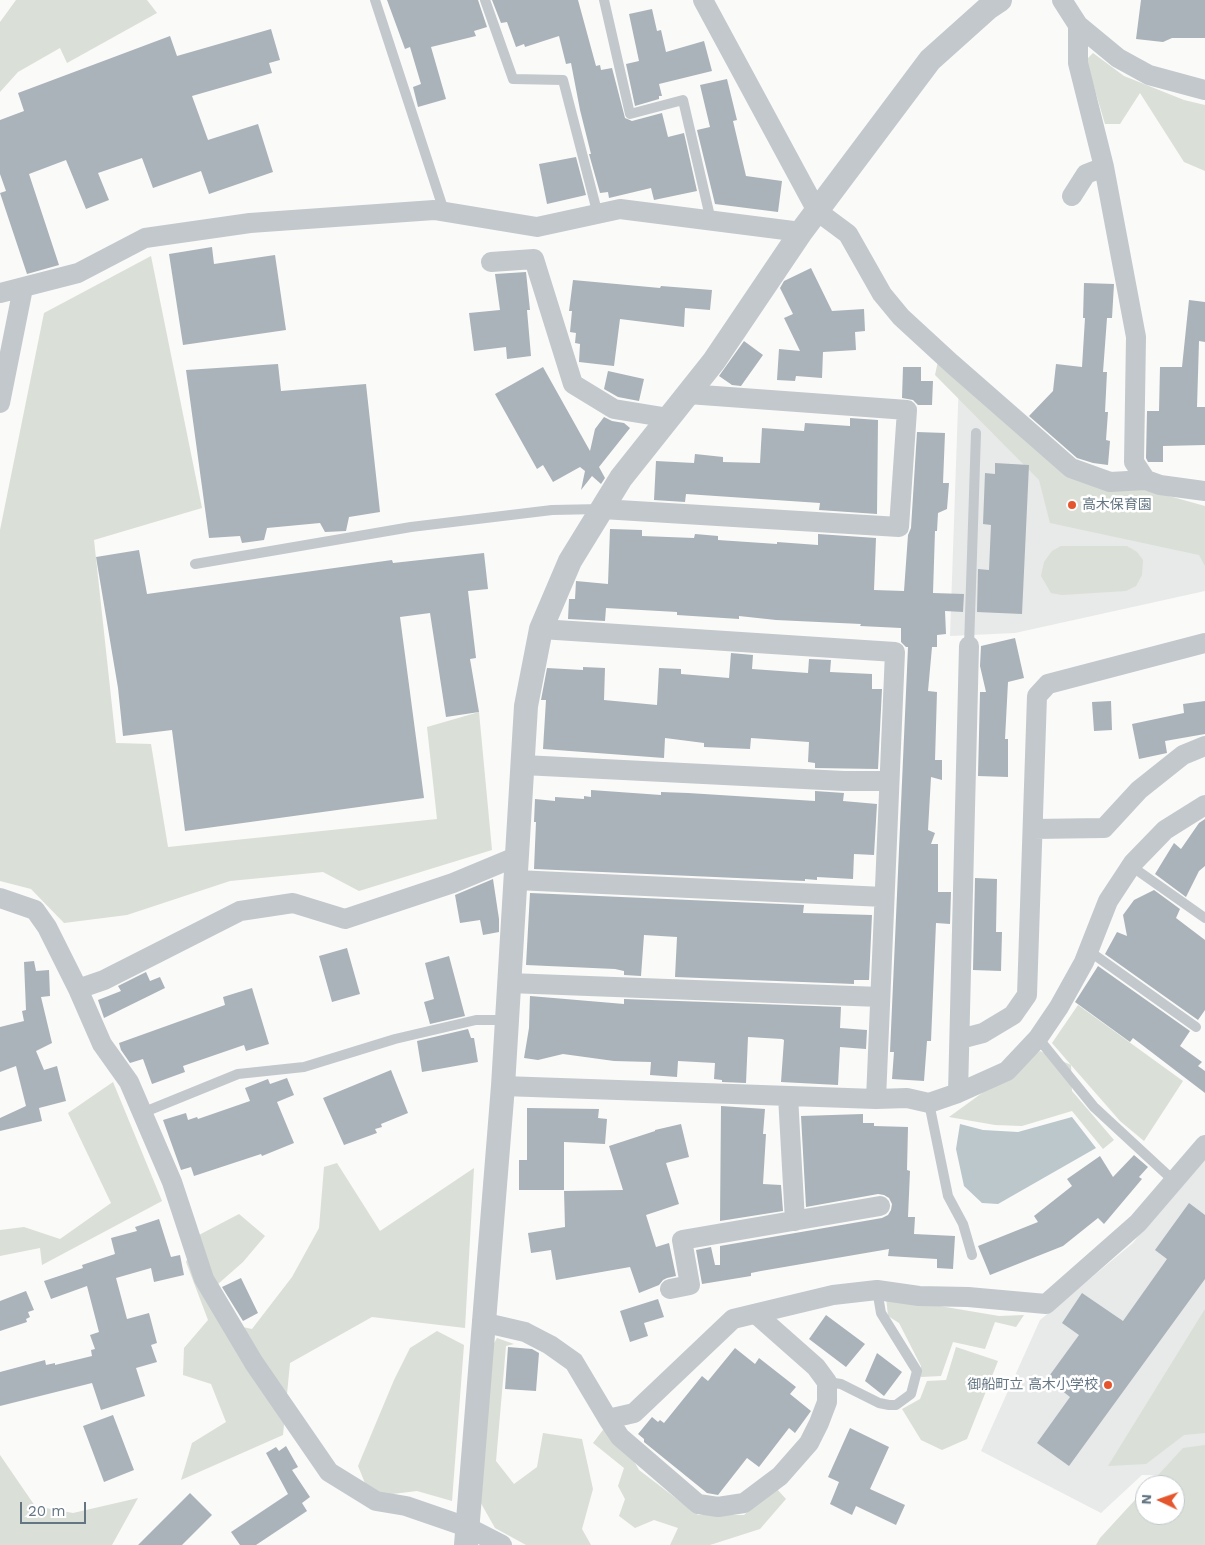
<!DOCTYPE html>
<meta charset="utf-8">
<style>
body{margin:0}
#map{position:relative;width:1205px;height:1545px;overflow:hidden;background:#fafaf8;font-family:"Work Sans",sans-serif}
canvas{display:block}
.north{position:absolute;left:1135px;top:1475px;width:50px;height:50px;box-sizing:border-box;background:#fff;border:1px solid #c1c8cd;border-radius:50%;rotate:273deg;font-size:14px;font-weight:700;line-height:20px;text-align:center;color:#657683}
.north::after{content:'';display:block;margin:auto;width:18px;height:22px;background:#e4572e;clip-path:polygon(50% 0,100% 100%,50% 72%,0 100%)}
.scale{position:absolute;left:20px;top:1502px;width:66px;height:22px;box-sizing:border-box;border:2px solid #657683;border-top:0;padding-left:6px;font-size:15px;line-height:18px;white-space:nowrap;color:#657683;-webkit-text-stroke:4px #fff;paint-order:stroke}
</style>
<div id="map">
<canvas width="1205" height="1545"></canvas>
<div class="north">N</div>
<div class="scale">20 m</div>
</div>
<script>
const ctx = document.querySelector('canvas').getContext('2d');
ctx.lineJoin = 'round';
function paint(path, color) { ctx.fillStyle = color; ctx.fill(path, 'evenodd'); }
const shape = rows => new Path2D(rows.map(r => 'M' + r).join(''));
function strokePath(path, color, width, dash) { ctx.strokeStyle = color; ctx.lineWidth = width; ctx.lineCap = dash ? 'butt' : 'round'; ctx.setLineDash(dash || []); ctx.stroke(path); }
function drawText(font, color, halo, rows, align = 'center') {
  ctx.font = font + ' "Work Sans","Noto Sans JP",sans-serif'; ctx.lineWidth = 5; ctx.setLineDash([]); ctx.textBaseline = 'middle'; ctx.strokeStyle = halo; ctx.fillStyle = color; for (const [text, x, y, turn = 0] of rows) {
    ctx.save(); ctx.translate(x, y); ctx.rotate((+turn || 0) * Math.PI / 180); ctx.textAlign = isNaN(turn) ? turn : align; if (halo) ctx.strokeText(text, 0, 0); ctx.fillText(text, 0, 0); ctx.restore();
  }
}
paint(shape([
 [959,378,1063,479,1205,512,1205,591,1015,633,950,636],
 [1205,1151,1205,1476,1142,1475,1101,1513,981,1451,1040,1320,1133,1243]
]), '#e8e9e9');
paint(shape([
 [16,0,147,0,157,13,67,63,60,48,18,72,0,92,0,22],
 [1093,53,1124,76,1184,100,1205,105,1205,171,1184,162,1140,93,1120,124,1105,124,1086,60],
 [151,256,202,508,94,540,116,743,151,744,168,847,437,819,427,727,479,712,492,850,359,891,323,872,230,881,127,915,64,923,31,889,0,881,0,530,44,313],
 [938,361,1079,479,1151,491,1205,506,1205,566,1199,555,1050,523,1039,480,935,375],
 [1061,546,1127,546,1137,552,1143,560,1142,575,1136,586,1126,591,1062,595,1051,593,1041,576,1044,562,1052,551],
 [1078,1005,1183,1081,1144,1141,1120,1121,1071,1065,1072,1091,1114,1140,1103,1149,1072,1111,1022,1126,995,1125,949,1117,1040,1051,1071,1065,1052,1043],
 [113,1082,162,1201,42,1265,40,1248,0,1256,0,1230,24,1227,60,1239,111,1203,68,1113],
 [337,1163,380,1231,474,1168,465,1328,372,1317,290,1363,283,1435,181,1480,192,1443,226,1422,211,1384,183,1375,184,1348,208,1320,186,1262,197,1236,239,1214,265,1236,243,1262,218,1284,229,1324,252,1329,292,1277,319,1228,324,1167],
 [886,1297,999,1316,1024,1315,1016,1327,995,1322,985,1349,953,1342,941,1376,921,1377,921,1366,899,1323,888,1316],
 [1205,1309,1205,1433,1184,1435,1146,1464,1108,1466],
 [437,1331,464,1345,452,1501,417,1491,384,1495,367,1488,358,1466,394,1380,410,1348],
 [497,1338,514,1344,506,1346,496,1461,514,1484,537,1467,543,1433,582,1439,593,1489,582,1529,591,1545,526,1545,495,1528,478,1498,493,1345],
 [956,1347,998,1361,967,1439,942,1450,921,1440,902,1409,920,1399,927,1381,946,1380],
 [606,1426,620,1437,639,1470,698,1515,744,1515,775,1487,786,1499,760,1529,710,1545,670,1545,678,1528,654,1520,635,1528,619,1516,625,1499,618,1486,624,1468,593,1443],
 [1205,1445,1205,1545,1096,1545,1100,1538,1145,1489,1145,1515,1175,1515,1175,1485,1149,1485,1183,1448],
 [0,1455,35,1506,73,1513,138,1498,112,1545,0,1545]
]), '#dadfd7');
paint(shape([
 [1072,1117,1096,1148,998,1204,982,1203,964,1186,956,1149,960,1124,983,1130,1018,1132]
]), '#bbc7cb');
paint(shape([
 [387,0,478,0,487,27,474,31,476,36,431,47,446,99,418,107,413,87,421,84,410,47,405,49],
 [492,0,578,0,596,66,600,65,601,70,612,68,625,118,632,121,662,113,668,137,684,133,697,191,654,200,651,188,609,198,608,192,600,193,589,154,591,154,580,110,571,63,566,64,559,36,525,47,524,44,516,47,507,22,501,23],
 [1141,0,1205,0,1205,38,1172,38,1163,42,1136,39],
 [652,9,657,31,661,30,666,52,704,41,712,71,659,84,662,96,659,96,659,99,635,106,626,64,639,61,629,14],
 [271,29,280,60,269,63,272,73,192,96,208,140,258,124,273,172,209,194,201,171,153,188,142,158,98,173,109,200,86,209,66,160,29,174,59,265,27,274,0,193,6,191,0,174,0,120,24,111,18,93,170,36,177,56],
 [727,79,737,120,733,121,746,176,782,181,778,212,715,204,697,130,710,127,700,85],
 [576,157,586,195,547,204,539,164],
 [212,247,214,264,275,255,286,330,183,345,169,254],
 [811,268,832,311,864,309,865,331,855,332,856,350,823,352,822,378,796,376,795,381,777,380,779,349,800,351,784,318,793,314,780,288,784,281],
 [526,272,530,310,527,310,531,356,507,359,506,347,474,351,469,313,500,310,495,274],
 [573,280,660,288,661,286,712,290,710,310,685,308,684,327,620,319,614,366,579,362,580,344,575,343,576,333,570,332,572,311,569,311],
 [1084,283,1114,284,1112,318,1107,318,1103,372,1107,372,1105,412,1108,412,1106,440,1110,441,1108,465,1093,463,1077,458,1029,416,1053,391,1056,364,1082,367,1085,318,1083,318],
 [1189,300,1205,302,1205,342,1199,341,1197,407,1205,407,1205,445,1163,446,1163,462,1148,462,1146,458,1147,411,1159,411,1160,367,1182,367],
 [744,341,763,355,741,386,732,385,719,376],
 [278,364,281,391,366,384,380,512,349,517,346,531,325,532,320,523,267,528,264,540,242,543,240,536,209,538,186,370],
 [543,367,590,451,595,429,604,417,612,421,624,423,630,428,599,467,605,478,601,484,592,476,581,490,585,471,580,467,553,482,543,465,537,469,495,394],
 [903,367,921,367,921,381,933,381,932,405,918,405,913,400,902,398],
 [608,371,644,379,639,401,618,397,604,389],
 [850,418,878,420,877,514,819,510,820,503,686,494,685,502,654,500,656,461,694,463,695,454,723,457,723,462,760,463,762,428,804,431,805,423,850,426],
 [917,432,945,433,943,483,949,483,947,509,938,513,937,531,935,531,933,593,964,594,963,612,945,611,946,634,937,635,937,647,932,647,928,691,937,692,935,760,942,760,942,780,931,777,928,830,935,833,931,844,938,844,938,892,951,892,950,924,936,923,931,1041,927,1041,924,1081,892,1079,894,1052,890,1052,908,647,906,647,901,642,901,628,860,626,861,624,776,620,739,616,739,619,677,615,677,612,606,608,605,621,568,619,569,599,575,599,576,581,608,584,610,529,642,530,642,536,694,538,695,534,718,536,718,540,777,544,777,542,818,545,818,534,876,538,874,590,904,591,908,535,911,528],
 [995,463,1029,465,1022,614,977,612,978,569,989,570,991,525,983,524,985,473,995,474],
 [139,550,147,594,392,560,393,563,484,553,488,589,468,591,476,658,470,659,479,712,446,717,430,613,400,617,424,798,185,831,172,730,123,736,118,688,96,557],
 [1015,638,1024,678,1008,682,1005,739,1008,739,1008,777,978,776,980,692,986,692,980,666,981,646],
 [731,653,753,655,752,669,808,673,809,659,831,660,830,672,872,674,872,689,882,689,878,769,815,768,815,763,808,762,809,742,751,738,750,749,704,747,704,743,665,738,664,758,543,749,546,700,541,700,547,668,583,670,583,667,605,668,604,700,657,705,659,668,681,669,681,674,729,678],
 [1111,701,1112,730,1094,731,1092,702],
 [1205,701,1205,734,1165,741,1167,753,1139,759,1132,724,1184,713,1183,704],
 [591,790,661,795,661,792,688,793,815,801,815,791,844,793,843,801,877,804,874,855,854,854,853,879,817,877,817,880,805,879,805,881,534,869,536,822,534,822,535,799,555,801,555,797,584,799,584,796,591,797],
 [1205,819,1205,866,1199,871,1186,897,1155,874,1174,843,1181,849,1199,823],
 [975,878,997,879,996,932,1002,932,1001,971,973,970],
 [493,879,499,919,499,932,483,935,480,920,460,923,455,895],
 [1154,890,1180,909,1176,918,1205,940,1205,1010,1198,1020,1105,954,1117,932,1127,936,1123,915,1134,900],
 [530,893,804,905,803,913,872,915,869,980,854,980,854,984,675,977,677,937,644,935,641,976,624,975,624,971,615,969,526,965],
 [347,948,360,994,332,1002,319,956],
 [449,956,465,1016,430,1024,424,1002,434,999,425,963],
 [34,961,36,971,49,970,50,996,41,997,52,1043,36,1051,44,1070,57,1066,66,1101,39,1108,42,1121,0,1131,0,1118,26,1106,16,1066,0,1072,0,1027,24,1021,22,1011,26,1010,24,962],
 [1098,966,1190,1031,1180,1046,1202,1062,1198,1066,1205,1071,1205,1093,1133,1038,1130,1042,1075,1002],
 [146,972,150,981,160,977,165,988,104,1018,98,1000,121,991,118,986],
 [252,988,269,1044,246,1051,244,1045,183,1066,185,1072,152,1084,143,1059,130,1063,121,1050,119,1043,225,1005,223,997],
 [530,996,624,1004,624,999,841,1007,840,1028,867,1030,866,1049,840,1047,838,1085,781,1082,784,1040,782,1039,748,1037,746,1083,722,1082,722,1080,714,1079,715,1063,678,1061,677,1077,650,1075,651,1062,614,1061,563,1054,538,1060,524,1058,529,1028],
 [468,1029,471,1038,474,1038,478,1062,422,1072,417,1041],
 [391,1070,408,1113,381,1124,382,1127,375,1129,377,1133,344,1145,323,1098],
 [287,1078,294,1095,277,1102,294,1143,262,1156,261,1154,194,1176,191,1167,181,1170,163,1120,186,1113,188,1120,197,1117,198,1119,250,1101,245,1088,268,1079,270,1084],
 [721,1106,765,1109,763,1134,766,1134,763,1184,781,1185,783,1211,720,1221],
 [527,1108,599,1109,598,1118,607,1119,605,1144,564,1142,564,1190,519,1190,519,1160,527,1160],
 [863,1114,863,1123,874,1123,874,1126,908,1127,907,1170,910,1171,908,1217,915,1217,914,1234,955,1236,953,1269,937,1268,937,1259,888,1256,889,1249,761,1271,751,1273,751,1276,702,1284,696,1250,711,1247,715,1265,720,1265,720,1246,882,1218,888,1215,891,1210,892,1204,889,1198,884,1195,878,1194,806,1207,801,1116],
 [681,1124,689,1157,666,1163,679,1204,646,1215,656,1247,669,1243,676,1276,667,1278,663,1280,659,1285,639,1293,630,1267,556,1280,551,1250,531,1253,528,1233,565,1227,564,1191,623,1190,609,1146,655,1131,655,1130],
 [1134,1155,1148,1167,1139,1177,1142,1179,1104,1224,1098,1218,1063,1246,990,1275,978,1246,1038,1222,1034,1216,1072,1186,1067,1179,1100,1156,1113,1177],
 [1189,1203,1205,1215,1205,1279,1069,1466,1037,1443,1070,1397,1047,1379,1079,1335,1062,1323,1082,1293,1123,1321,1167,1259,1155,1250],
 [159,1219,171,1257,180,1255,184,1275,154,1282,151,1268,116,1278,127,1319,149,1313,157,1343,151,1345,157,1362,136,1368,145,1396,101,1410,92,1383,0,1406,0,1372,45,1360,46,1365,55,1363,55,1365,92,1356,91,1350,95,1349,90,1335,99,1332,87,1286,51,1299,44,1281,83,1268,82,1265,115,1254,111,1238,137,1231,135,1227],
 [241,1278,258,1313,243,1321,222,1287],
 [26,1291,34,1310,28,1312,30,1317,26,1319,27,1322,0,1331,0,1301],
 [658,1299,664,1317,644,1323,648,1336,630,1342,620,1311],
 [826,1315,865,1344,846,1367,809,1339],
 [508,1347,532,1349,539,1353,536,1391,505,1389],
 [735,1348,755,1364,759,1358,796,1387,790,1394,811,1411,795,1433,789,1428,759,1467,747,1458,718,1495,707,1493,644,1442,644,1439,638,1434,652,1417,658,1422,660,1420,664,1423,702,1376,708,1381],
 [877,1353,902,1372,884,1396,865,1381],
 [113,1415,134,1470,104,1482,83,1426],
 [850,1428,889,1447,870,1489,905,1505,896,1525,856,1506,852,1515,830,1504,839,1482,828,1477],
 [286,1446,298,1467,292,1470,310,1497,302,1503,307,1511,256,1545,240,1545,231,1532,288,1494,266,1453,276,1447,279,1451],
 [190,1493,212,1515,182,1545,138,1545]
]), '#aab3b9');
strokePath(shape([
 [375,0,444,211],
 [485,0,513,79,563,80,598,215],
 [604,0,630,114,683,100,711,221],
 [195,564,411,527,552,510,601,509],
 [969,646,976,433],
 [1131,866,1205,918],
 [1089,951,1196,1027],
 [1038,1038,1094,1107,1174,1181],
 [929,1103,948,1196,963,1224,972,1255],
 [142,1113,238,1074,304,1067,395,1039,476,1020,507,1020],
 [827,1382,841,1384,879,1403,889,1405,896,1405,911,1394,917,1371,881,1313,877,1290]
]), '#c3c8cc', 10);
strokePath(shape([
 [703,0,817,211,848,234,882,294,901,317,951,363,1071,468,1110,482,1146,480],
 [1062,0,1078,25,1118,58,1149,75,1205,90],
 [1078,25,1078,63,1104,167,1136,337,1134,462,1146,480,1160,485,1205,491],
 [1072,196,1086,174,1104,167],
 [491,262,534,259,573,384,614,409,669,418],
 [0,293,78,273,145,238,250,223,434,210,537,227,620,209,801,232],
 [0,403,23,288],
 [602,509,899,527,907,410,688,394],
 [541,629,895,652,876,1099],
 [523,765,844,781,889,781],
 [1033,829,1104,828,1139,790,1183,755,1205,746],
 [516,880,884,897],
 [0,898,35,910,47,927,78,989,104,980,240,911,293,903,345,919,453,883,518,856],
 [509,983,880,997],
 [78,989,102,1044,129,1082,172,1182,204,1279,254,1363,329,1472,376,1501,406,1506,467,1527,502,1545],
 [960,1039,983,1033,1013,1015,1027,995,1037,696,1048,684,1205,643],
 [503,1086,876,1099,907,1098,929,1103,958,1093,1007,1071,1038,1038,1059,1007,1084,962,1108,901,1133,863,1165,830,1205,805],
 [958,1093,969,646],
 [788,1096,795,1221],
 [670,1289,690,1285,682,1240,880,1206],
 [482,1322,525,1332,550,1345,574,1362,608,1419,634,1413,733,1319,833,1295,877,1290,919,1296,968,1297,1046,1304,1138,1223,1205,1145],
 [608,1419,620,1437,698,1504,718,1507,744,1503,780,1476,809,1443,819,1423,827,1402,827,1382,816,1367,756,1314]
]), '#c3c8cc', 20);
strokePath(shape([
 [466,1545,503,1086,526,706,541,629,570,561,621,478,714,361,801,232,930,60,988,8,1000,0]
]), '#c3c8cc', 24);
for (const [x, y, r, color] of [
 [1072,505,5,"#e4572e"],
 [1108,1385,5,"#e4572e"]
]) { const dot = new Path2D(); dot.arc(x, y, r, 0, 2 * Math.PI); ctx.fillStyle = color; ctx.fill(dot); strokePath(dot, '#fff', 2); }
drawText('14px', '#657683', '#fff', [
 ["高木保育園",1082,505],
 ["御船町立 高木小学校",1098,1385,"right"]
], 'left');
</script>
